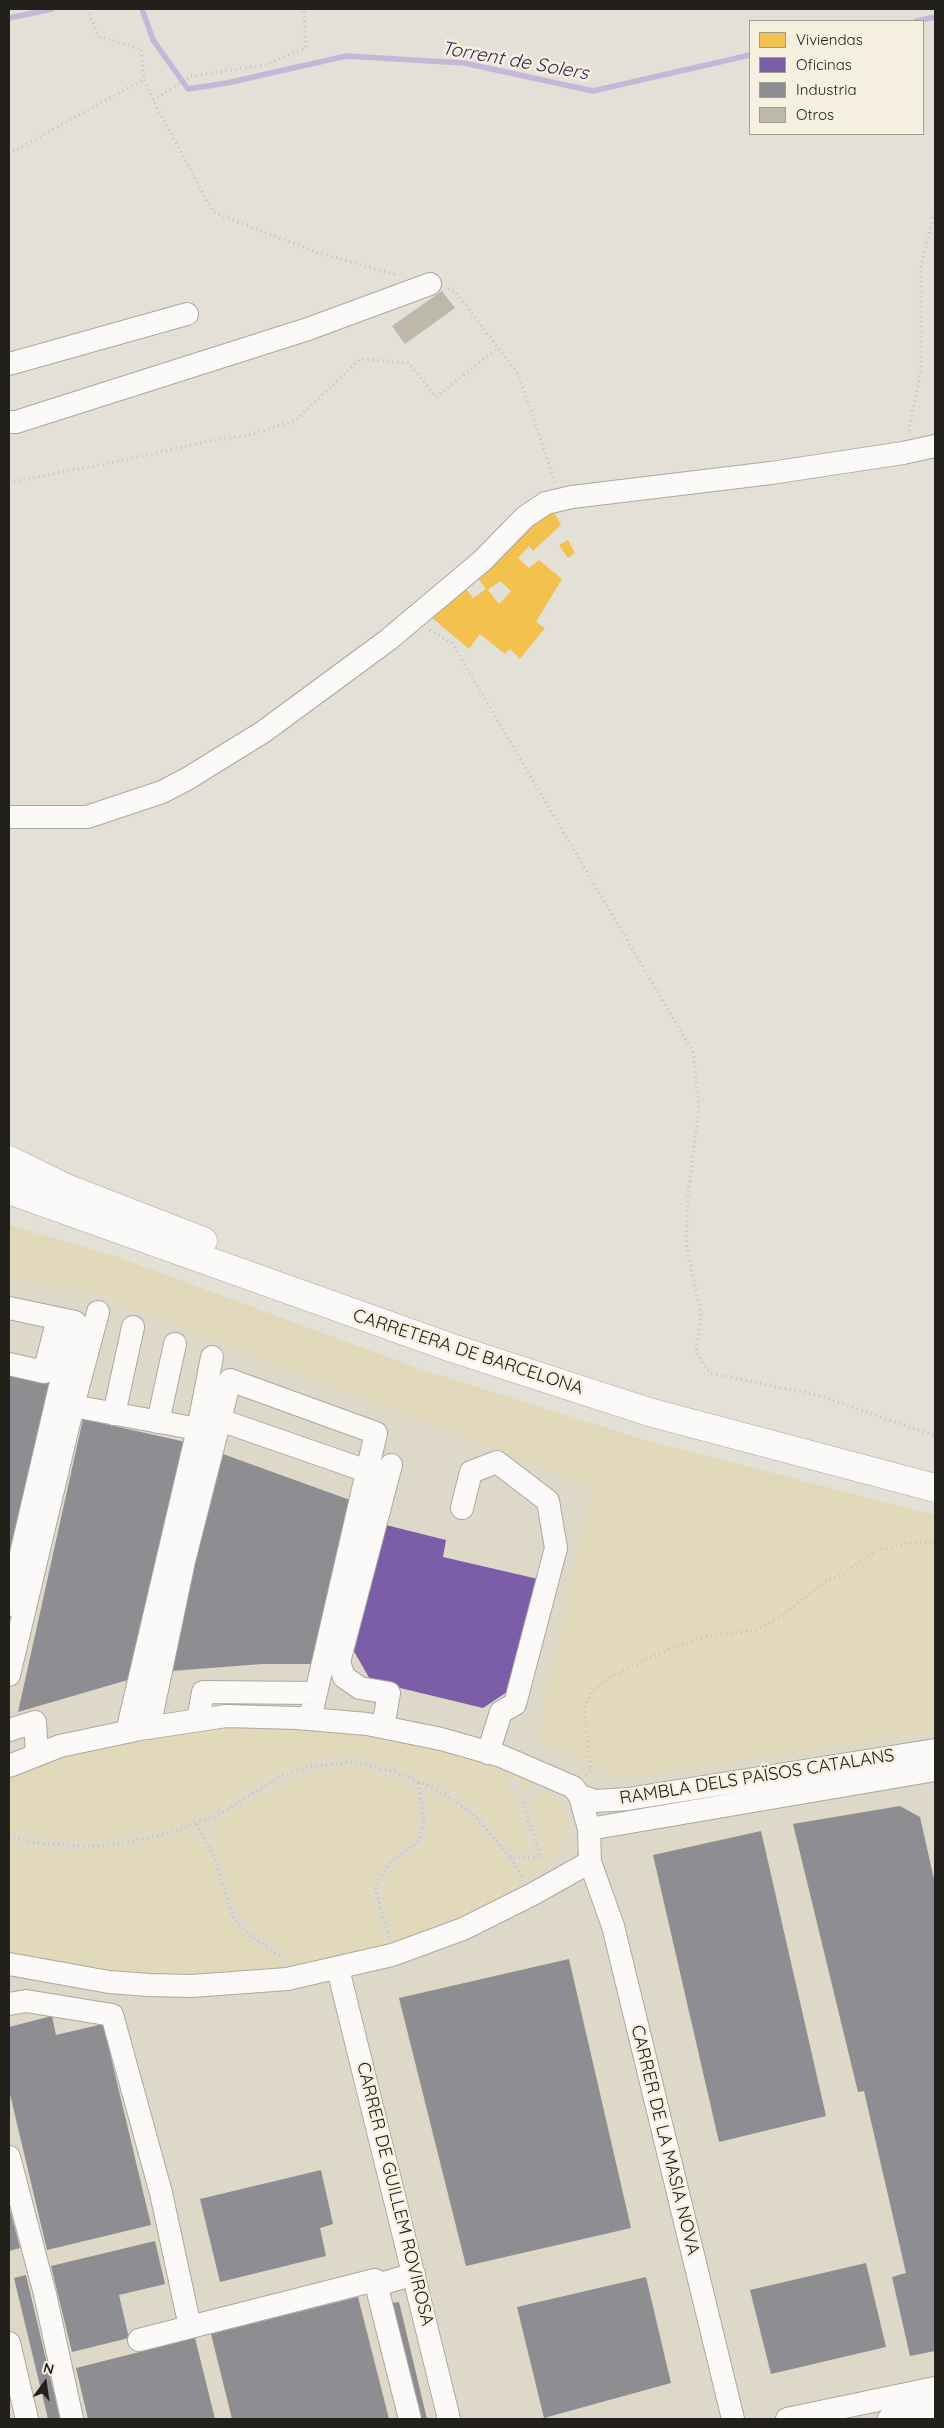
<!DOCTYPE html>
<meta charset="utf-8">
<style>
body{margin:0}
#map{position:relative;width:944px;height:2428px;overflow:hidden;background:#e3e0d7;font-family:Quicksand,sans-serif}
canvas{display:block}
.frame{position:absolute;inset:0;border:10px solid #22201a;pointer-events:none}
.legend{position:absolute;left:749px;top:20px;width:175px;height:115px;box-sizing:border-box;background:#f5f0df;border:1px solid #a19d90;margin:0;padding:6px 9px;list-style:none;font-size:15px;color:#22201a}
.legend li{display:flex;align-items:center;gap:10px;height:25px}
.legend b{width:25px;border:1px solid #a19d90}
.north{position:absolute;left:20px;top:2358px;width:50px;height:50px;-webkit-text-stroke:4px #f5f0df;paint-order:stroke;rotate:14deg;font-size:14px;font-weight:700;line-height:20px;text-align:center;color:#22201a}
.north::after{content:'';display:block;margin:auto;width:18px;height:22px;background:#22201a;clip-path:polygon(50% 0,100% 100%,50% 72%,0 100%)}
</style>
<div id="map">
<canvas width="944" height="2428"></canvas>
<div class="frame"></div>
<ul class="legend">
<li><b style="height:14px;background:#f2c14e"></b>Viviendas</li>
<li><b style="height:14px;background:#7b5ea7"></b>Oficinas</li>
<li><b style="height:14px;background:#8d8d92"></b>Industria</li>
<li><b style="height:14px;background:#bdb8aa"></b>Otros</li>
</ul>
<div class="north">N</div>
</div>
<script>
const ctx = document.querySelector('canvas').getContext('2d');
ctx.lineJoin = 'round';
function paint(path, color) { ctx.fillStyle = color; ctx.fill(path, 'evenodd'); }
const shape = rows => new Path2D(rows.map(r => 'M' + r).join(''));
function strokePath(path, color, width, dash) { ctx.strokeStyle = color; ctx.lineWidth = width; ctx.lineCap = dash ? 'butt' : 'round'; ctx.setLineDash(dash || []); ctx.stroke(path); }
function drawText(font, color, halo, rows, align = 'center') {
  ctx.font = font + ' Quicksand,sans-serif'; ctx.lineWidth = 5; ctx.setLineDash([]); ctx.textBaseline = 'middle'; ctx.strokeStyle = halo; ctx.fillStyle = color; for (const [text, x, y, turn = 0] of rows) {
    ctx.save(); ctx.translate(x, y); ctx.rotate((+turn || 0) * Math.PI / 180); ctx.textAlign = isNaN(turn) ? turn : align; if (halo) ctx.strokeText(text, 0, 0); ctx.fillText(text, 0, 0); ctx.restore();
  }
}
paint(shape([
 [9,1277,93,1293,593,1487,537,1740,624,1778,935,1730,935,2419,9,2419]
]), '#ddd8c7');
paint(shape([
 [9,1225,115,1256,417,1368,642,1439,935,1515,935,1730,624,1778,537,1740,592,1487,93,1293,9,1277],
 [260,1725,367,1733,438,1746,536,1779,523,1794,520,1779,504,1773,532,1851,521,1852,508,1846,474,1807,443,1786,391,1765,357,1756,322,1757,289,1768,249,1788,205,1816,171,1828,81,1842,9,1832,9,1775,65,1754,199,1728],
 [345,1767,373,1771,405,1783,418,1806,416,1838,383,1862,370,1885,375,1913,387,1947,291,1969,289,1958,280,1948,252,1931,235,1904,217,1849,213,1828,217,1821,270,1790,310,1773],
 [544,1790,557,1799,567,1816,567,1838,552,1862,528,1877,518,1862,548,1861,531,1802],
 [425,1792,438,1796,469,1817,498,1848,523,1887,453,1923,395,1943,380,1888,395,1866,425,1844,430,1817],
 [188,1832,196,1835,210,1857,230,1919,245,1937,281,1961,282,1971,156,1978,9,1954,9,1842,33,1848,70,1851,126,1847]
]), '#e2d9bb');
paint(shape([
 [553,510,561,525,533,551,529,546,518,558,529,568,539,560,562,579,536,622,545,628,520,659,510,649,505,654,480,634,469,649,431,617,464,586,473,598,486,589,475,575,539,514],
 [500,581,511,591,499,604,488,590],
 [568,540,575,553,568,558,559,545]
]), '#f2c14e');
paint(shape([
 [386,1525,446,1540,443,1557,538,1579,513,1688,483,1708,371,1681,352,1648]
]), '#7b5ea7');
paint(shape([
 [9,1374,51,1383,9,1566],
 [83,1419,190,1443,138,1677,18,1712],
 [220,1453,350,1500,313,1664,262,1664,171,1671],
 [900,1806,920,1817,935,1884,935,2351,910,2356,892,2277,906,2273,864,2091,858,2092,793,1824],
 [761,1831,826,2116,719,2142,653,1855],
 [569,1959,631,2228,466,2266,399,1998],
 [52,2016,56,2035,103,2024,151,2225,47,2250,9,2090,9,2027],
 [321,2170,333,2224,320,2228,326,2256,220,2282,200,2199],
 [9,2206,20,2248,9,2251],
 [155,2241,165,2284,119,2295,129,2338,72,2352,51,2266],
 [866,2263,886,2347,771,2374,750,2290],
 [26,2275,60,2419,48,2419,14,2278],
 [646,2277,671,2383,544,2418,517,2307],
 [358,2297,389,2419,232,2419,211,2334],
 [399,2302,427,2419,420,2419,392,2303],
 [195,2338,215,2419,88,2419,76,2368]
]), '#8d8d92');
strokePath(shape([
 [142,9,153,40,188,89,227,83,346,56,464,63,593,91,750,55],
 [9,18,52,9],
 [916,21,935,17]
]), '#c5b7d8', 5.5);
paint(shape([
 [442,291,455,308,405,344,392,326]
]), '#bdb8aa');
const minor = shape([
 [9,364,187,314],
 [9,422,16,422,308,329,430,284],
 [9,817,87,817,162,792,187,779,263,732,388,640,482,561,525,517,546,503,572,497,771,473,903,453,935,446],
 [9,1308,75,1322,9,1605],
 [9,1364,44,1372,58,1319],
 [73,1406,98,1312],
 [114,1414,133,1327],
 [220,1420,367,1471],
 [158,1422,175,1344],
 [198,1429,212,1357],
 [462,1508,471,1472,497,1462,548,1501,556,1548,515,1704,501,1712,488,1753],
 [9,1675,73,1406,198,1429,127,1732],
 [198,1720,203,1692,316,1693],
 [383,1727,389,1693,360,1688,344,1677,339,1662,391,1465],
 [149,1728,184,1561,230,1380,376,1433,310,1719],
 [9,1730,35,1722,37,1755],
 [9,1766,60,1746,140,1729,226,1716,297,1718,367,1724,441,1739,501,1756,573,1787,580,1796,589,1829,590,1862,613,1926,733,2419],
 [580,1796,595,1801,628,1799,935,1750],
 [589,1829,935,1770],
 [9,1964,109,1982,149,1985,192,1986,287,1979,392,1955,463,1929,533,1894,590,1862],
 [338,1969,449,2419],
 [9,2004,26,2001,112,2015,161,2193,190,2327],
 [9,2157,45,2294,72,2419],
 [377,2285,414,2274],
 [139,2340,375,2280,410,2419],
 [9,2343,27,2419],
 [787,2419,935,2388],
 [889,2419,935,2410]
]);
const highway = shape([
 [9,1160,66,1188,203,1241],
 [9,1190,452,1348,649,1412,935,1488]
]);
strokePath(minor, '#aaa8a1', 24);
strokePath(highway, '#aaa8a1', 29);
strokePath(shape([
 [88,9,98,36,141,49,144,79,153,100,213,212,316,252,396,275],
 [153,100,191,76,265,65,306,48,304,9],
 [9,154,144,79],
 [448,289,455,291,518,374,555,482],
 [909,431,921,368,921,267,935,209],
 [9,482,121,461,204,442,249,435,296,420,360,359,409,363,436,397,497,348],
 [430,630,452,643,693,1052,699,1108,688,1194,686,1243,701,1314,696,1353,710,1373,818,1395,935,1436],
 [586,1775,591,1770,584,1710,591,1693,609,1678,655,1655,695,1640,720,1634,752,1631,782,1616,823,1583,845,1573,863,1559,880,1550,907,1543,935,1542],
 [197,1824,214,1857,233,1917,248,1934,282,1958],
 [9,1836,36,1843,84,1846,114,1845,166,1834,217,1815,280,1777,298,1770,313,1766,353,1762,395,1772,438,1790,473,1814,511,1858,541,1857,522,1801],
 [511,1858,522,1877],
 [389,1937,375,1887,390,1862,419,1841,424,1820,418,1782]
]), '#c3c2be', 3, [1, 4]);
strokePath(minor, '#fbfaf9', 22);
strokePath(highway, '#fbfaf9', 28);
drawText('18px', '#22201a', '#f5f0df', [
 ["CARRETERA DE BARCELONA",468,1352,18],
 ["RAMBLA DELS PAÏSOS CATALANS",757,1777,-9],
 ["CARRER DE LA MASIA NOVA",665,2140,76],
 ["CARRER DE GUILLEM ROVIROSA",395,2194,76]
]);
drawText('italic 19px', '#3d215f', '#f5f0df', [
 ["Torrent de Solers",515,61,10]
]);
</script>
